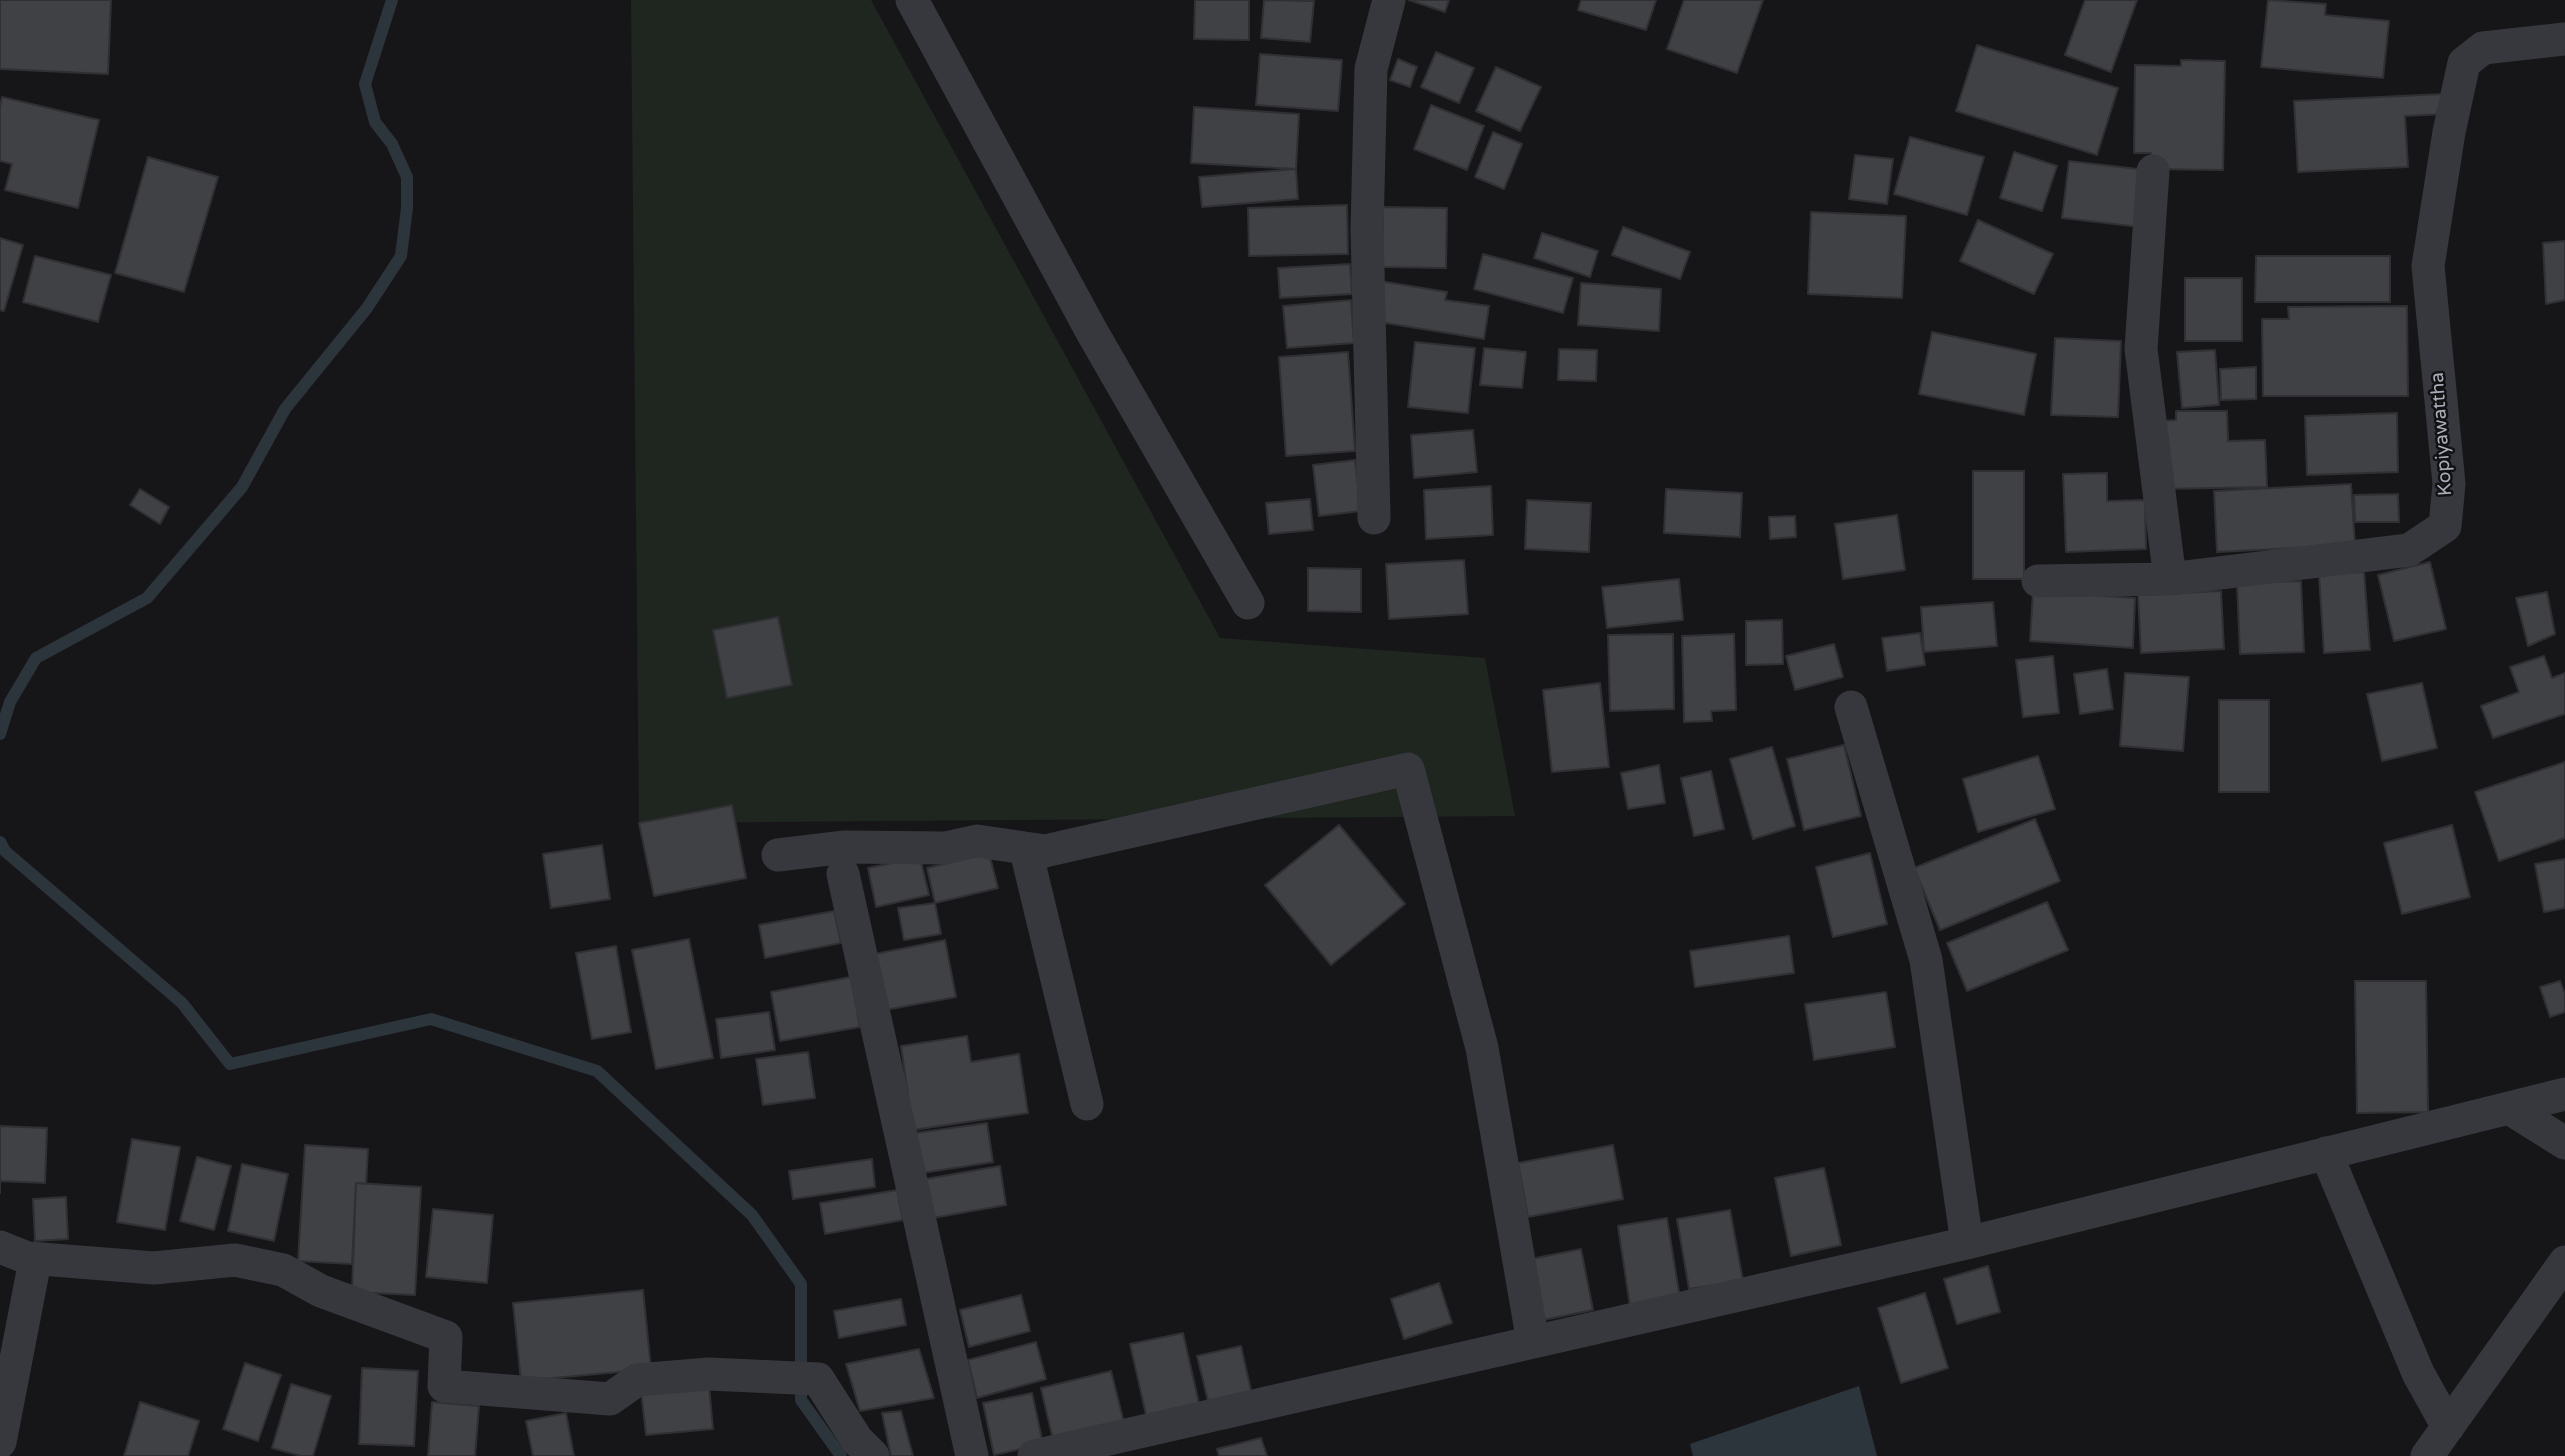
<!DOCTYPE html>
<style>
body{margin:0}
canvas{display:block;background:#161618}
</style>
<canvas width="2565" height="1456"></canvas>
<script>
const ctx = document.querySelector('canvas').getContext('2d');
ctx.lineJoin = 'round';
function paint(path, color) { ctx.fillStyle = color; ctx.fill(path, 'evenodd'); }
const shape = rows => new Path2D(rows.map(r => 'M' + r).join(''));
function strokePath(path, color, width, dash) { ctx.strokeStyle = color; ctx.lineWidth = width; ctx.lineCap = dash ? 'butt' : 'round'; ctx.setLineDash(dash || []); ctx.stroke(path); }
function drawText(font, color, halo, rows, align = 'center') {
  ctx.font = font + ' "Varela Round",sans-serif'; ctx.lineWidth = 5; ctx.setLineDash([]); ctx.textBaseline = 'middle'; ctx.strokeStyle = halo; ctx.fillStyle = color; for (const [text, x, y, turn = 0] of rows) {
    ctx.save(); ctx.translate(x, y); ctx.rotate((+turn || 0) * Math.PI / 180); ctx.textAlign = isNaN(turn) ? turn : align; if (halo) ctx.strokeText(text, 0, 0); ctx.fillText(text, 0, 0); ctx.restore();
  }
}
paint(shape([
 [631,0,871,0,1220,638,1485,658,1515,816,639,823]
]), '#1e261f');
paint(shape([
 [1859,1386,1877,1456,1693,1456,1690,1444]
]), '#2c353c');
strokePath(shape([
 [0,734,10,702,36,658,147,598,242,487,285,409,367,308,401,256,407,208,407,177,392,144,375,122,365,84,392,0],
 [0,842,5,851,182,1003,230,1064,431,1019,597,1071,752,1215,801,1284,801,1400,841,1456]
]), '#2c353c', 12);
const building = shape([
 [0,0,111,0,108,74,0,69,0,0],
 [1195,0,1249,0,1249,40,1194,39,1195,0],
 [1264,0,1314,1,1310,42,1261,38,1264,0],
 [1409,0,1449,0,1445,12,1409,0],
 [1581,0,1656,0,1646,30,1578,10,1581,0],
 [1684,0,1763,0,1737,73,1667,49,1684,0],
 [2085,0,2137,0,2111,72,2065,55,2085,0],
 [2268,0,2326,4,2325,15,2389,21,2383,78,2261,67,2268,0],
 [1977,45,2118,88,2097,155,1956,111,1977,45],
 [1436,52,1474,68,1459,103,1421,87,1436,52],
 [1260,54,1342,60,1338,111,1256,105,1260,54],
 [1398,59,1417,67,1410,87,1390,80,1398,59],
 [2181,60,2225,61,2223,170,2150,169,2151,153,2134,153,2135,65,2181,66,2181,60],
 [1496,67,1541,87,1520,131,1476,111,1496,67],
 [2444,94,2445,114,2405,116,2408,167,2298,172,2294,101,2444,94],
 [2,97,99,120,78,208,5,190,12,164,0,161,0,107,2,97],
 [1431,105,1484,126,1467,170,1414,149,1431,105],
 [1194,107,1299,114,1296,169,1191,163,1194,107],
 [1493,132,1522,144,1504,189,1475,177,1493,132],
 [1910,137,1984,157,1967,215,1894,194,1910,137],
 [2014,152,2057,166,2042,211,2000,198,2014,152],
 [1855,155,1893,159,1887,204,1849,199,1855,155],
 [148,157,218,177,184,292,115,273,148,157],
 [2069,161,2146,170,2140,227,2062,218,2069,161],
 [1296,169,1298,199,1202,207,1199,177,1296,169],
 [1347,205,1348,254,1249,256,1248,208,1347,205],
 [1383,207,1447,208,1446,268,1382,267,1383,207],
 [1811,212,1906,216,1902,298,1808,294,1811,212],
 [1978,220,2053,254,2034,294,1960,261,1978,220],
 [1623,227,1690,252,1680,279,1612,255,1623,227],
 [1542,233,1598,251,1590,277,1534,258,1542,233],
 [0,238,23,245,4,311,0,310,0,238],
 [2565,241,2565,300,2546,304,2543,243,2565,241],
 [1483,254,1573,278,1563,313,1474,289,1483,254],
 [35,256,111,275,98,322,23,302,35,256],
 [2256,256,2390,256,2390,302,2255,302,2256,256],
 [1350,264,1352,294,1280,298,1278,268,1350,264],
 [2185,278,2242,278,2242,341,2185,341,2185,278],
 [1380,281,1447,292,1445,300,1489,306,1484,339,1373,321,1380,281],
 [1581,283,1661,289,1659,331,1578,325,1581,283],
 [1351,300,1354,343,1287,348,1283,306,1351,300],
 [2407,306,2408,396,2263,396,2262,319,2289,319,2288,307,2407,306],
 [1932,332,2036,354,2024,415,1919,394,1932,332],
 [2055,338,2121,341,2118,417,2051,415,2055,338],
 [1415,342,1475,348,1468,413,1408,407,1415,342],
 [1484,348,1526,352,1522,388,1480,385,1484,348],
 [1559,349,1597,350,1596,381,1558,380,1559,349],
 [2215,350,2219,405,2182,408,2177,352,2215,350],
 [1348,352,1355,451,1286,456,1279,357,1348,352],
 [2256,367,2256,399,2221,400,2220,369,2256,367],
 [2176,411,2227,411,2228,441,2265,440,2267,487,2163,489,2161,421,2176,420,2176,411],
 [2397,413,2398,472,2307,475,2305,416,2397,413],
 [1473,430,1477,472,1414,478,1411,435,1473,430],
 [1355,460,1361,511,1319,516,1313,465,1355,460],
 [1973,471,2024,471,2024,579,1973,579,1973,471],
 [2107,473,2107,501,2145,500,2146,549,2066,552,2063,474,2107,473],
 [2351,484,2355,545,2217,552,2214,491,2351,484],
 [1491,486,1493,535,1426,539,1424,490,1491,486],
 [140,489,169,507,160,524,130,505,140,489],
 [1666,489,1742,493,1740,537,1664,533,1666,489],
 [2398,494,2399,522,2355,522,2354,495,2398,494],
 [1310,499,1313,530,1269,534,1266,503,1310,499],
 [1527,500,1591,503,1589,552,1525,549,1527,500],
 [1897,515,1905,570,1843,579,1835,524,1897,515],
 [1795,516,1796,537,1770,539,1769,517,1795,516],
 [1464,560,1468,614,1389,619,1386,564,1464,560],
 [2430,562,2446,629,2394,641,2378,575,2430,562],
 [1308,568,1361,569,1361,612,1308,611,1308,568],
 [2364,572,2370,650,2324,653,2319,575,2364,572],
 [1679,579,1683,620,1607,628,1602,587,1679,579],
 [2301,581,2304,652,2240,654,2237,583,2301,581],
 [2033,591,2135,598,2133,648,2030,641,2033,591],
 [2221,591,2224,649,2141,653,2138,595,2221,591],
 [2547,592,2555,634,2528,646,2516,598,2547,592],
 [1993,602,1997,646,1924,652,1921,607,1993,602],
 [778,617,792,685,727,698,713,630,778,617],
 [1782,620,1783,664,1746,665,1746,621,1782,620],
 [1920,633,1925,665,1887,671,1882,638,1920,633],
 [1673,634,1674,709,1610,711,1608,635,1673,634],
 [1734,634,1736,710,1711,711,1712,721,1684,722,1682,636,1734,634],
 [1834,644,1843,677,1795,690,1786,656,1834,644],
 [2053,656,2059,713,2023,717,2016,660,2053,656],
 [2544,656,2552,678,2565,673,2565,714,2493,738,2481,706,2519,692,2510,667,2544,656],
 [2107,669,2113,709,2080,714,2074,674,2107,669],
 [2125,673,2189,677,2183,751,2120,746,2125,673],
 [1600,683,1609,767,1552,772,1543,690,1600,683],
 [2422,683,2437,748,2382,761,2367,694,2422,683],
 [2219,700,2269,700,2269,792,2219,792,2219,700],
 [1844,745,1861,816,1804,830,1787,759,1844,745],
 [1772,747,1795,826,1753,839,1730,759,1772,747],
 [2038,756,2055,809,1978,832,1963,779,2038,756],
 [2565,762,2565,838,2499,861,2475,792,2565,762],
 [1659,765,1665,803,1628,809,1621,773,1659,765],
 [1711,771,1724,829,1694,836,1681,778,1711,771],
 [732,805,746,878,654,896,639,823,732,805],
 [2035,819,2060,881,1940,930,1914,868,2035,819],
 [1339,825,1405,904,1331,965,1265,885,1339,825],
 [2452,825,2470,897,2402,914,2384,843,2452,825],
 [602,845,610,899,551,908,543,854,602,845],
 [989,853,998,888,935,903,927,868,989,853],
 [1870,853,1887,924,1833,937,1816,867,1870,853],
 [920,857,929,895,876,907,868,868,920,857],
 [2565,859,2565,908,2544,912,2535,864,2565,859],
 [2047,902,2068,950,1967,991,1947,943,2047,902],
 [935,903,941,934,904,940,898,908,935,903],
 [834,911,841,943,765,958,759,925,834,911],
 [1789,936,1794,973,1695,987,1690,951,1789,936],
 [689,939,713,1058,656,1069,632,950,689,939],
 [945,940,956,997,885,1010,875,954,945,940],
 [616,946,631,1032,592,1039,576,953,616,946],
 [851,977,860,1027,780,1041,771,992,851,977],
 [2355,981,2426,981,2428,1112,2357,1113,2355,981],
 [2560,981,2565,994,2565,1012,2550,1017,2540,987,2560,981],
 [1886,992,1895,1047,1814,1060,1805,1004,1886,992],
 [769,1012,775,1050,721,1058,716,1019,769,1012],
 [967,1036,971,1062,1019,1054,1028,1113,913,1130,901,1046,967,1036],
 [808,1052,815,1098,763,1105,756,1059,808,1052],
 [987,1123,993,1162,922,1173,916,1133,987,1123],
 [0,1126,47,1128,45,1183,0,1181,0,1193,0,1126],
 [132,1139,180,1147,165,1230,117,1222,132,1139],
 [305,1145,368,1149,366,1184,356,1183,352,1264,298,1261,305,1145],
 [1613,1145,1623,1199,1528,1217,1518,1163,1613,1145],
 [197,1157,231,1166,214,1230,180,1221,197,1157],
 [872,1159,875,1187,793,1199,789,1171,872,1159],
 [242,1164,288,1174,274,1241,228,1231,242,1164],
 [1000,1166,1006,1205,927,1219,920,1180,1000,1166],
 [1824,1168,1841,1245,1791,1256,1775,1178,1824,1168],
 [356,1183,421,1187,415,1295,352,1292,356,1183],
 [897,1190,903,1220,825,1234,820,1203,897,1190],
 [66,1197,68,1239,35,1241,33,1199,66,1197],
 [433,1209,493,1215,487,1283,426,1277,433,1209],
 [1730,1210,1743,1281,1689,1289,1677,1219,1730,1210],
 [1667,1218,1680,1299,1630,1306,1618,1226,1667,1218],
 [1581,1249,1593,1310,1543,1320,1531,1259,1581,1249],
 [1988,1266,2000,1312,1957,1324,1944,1279,1988,1266],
 [1439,1283,1452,1323,1404,1339,1391,1299,1439,1283],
 [643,1290,651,1369,521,1381,513,1303,643,1290],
 [1925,1293,1948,1368,1901,1383,1878,1308,1925,1293],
 [1021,1295,1030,1331,969,1347,960,1310,1021,1295],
 [901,1299,906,1325,839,1338,834,1311,901,1299],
 [1183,1333,1200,1408,1147,1419,1130,1344,1183,1333],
 [1036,1342,1046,1379,977,1398,968,1360,1036,1342],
 [1241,1346,1252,1395,1209,1405,1197,1356,1241,1346],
 [919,1349,934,1398,860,1411,846,1364,919,1349],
 [245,1363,281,1375,258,1441,223,1429,245,1363],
 [362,1368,418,1371,414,1446,359,1444,362,1368],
 [1111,1371,1124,1423,1053,1440,1041,1388,1111,1371],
 [291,1384,331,1396,313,1456,301,1456,272,1448,291,1384],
 [709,1386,713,1429,646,1435,641,1391,709,1386],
 [1032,1393,1043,1444,994,1455,983,1403,1032,1393],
 [140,1402,199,1421,188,1456,124,1456,140,1402],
 [432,1402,479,1406,475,1456,428,1456,432,1402],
 [901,1411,913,1456,891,1456,882,1413,901,1411],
 [566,1413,574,1456,533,1456,526,1421,566,1413],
 [1261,1438,1267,1456,1219,1456,1217,1449,1261,1438]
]);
paint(building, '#404145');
strokePath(building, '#303034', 2);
strokePath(shape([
 [912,0,1092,332,1248,603],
 [2153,171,2141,349,2170,579],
 [1374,518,1367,229,1371,69,1389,0],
 [2038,581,2170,579,2409,550,2445,526,2449,484,2428,266,2449,132,2464,63,2483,48,2565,39],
 [1851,707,1926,960,1967,1243],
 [778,855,845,847,945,848,977,841,1045,851],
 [843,874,972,1456],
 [1087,1104,1027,855,1408,769,1482,1048,1533,1342],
 [2509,1108,2565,1143],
 [2326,1153,2418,1373,2448,1427],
 [0,1247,35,1261,0,1442],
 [29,1258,154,1268,235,1260,283,1270,321,1291,446,1337,444,1386,610,1399,637,1380,709,1374,818,1379,857,1440,873,1456],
 [1034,1456,1967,1243,2565,1094],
 [2427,1456,2565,1262]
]), '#37383d', 33);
drawText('19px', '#a8adb8', '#111113', [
 ["Kopiyawattha",2442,434,-94]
]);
</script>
